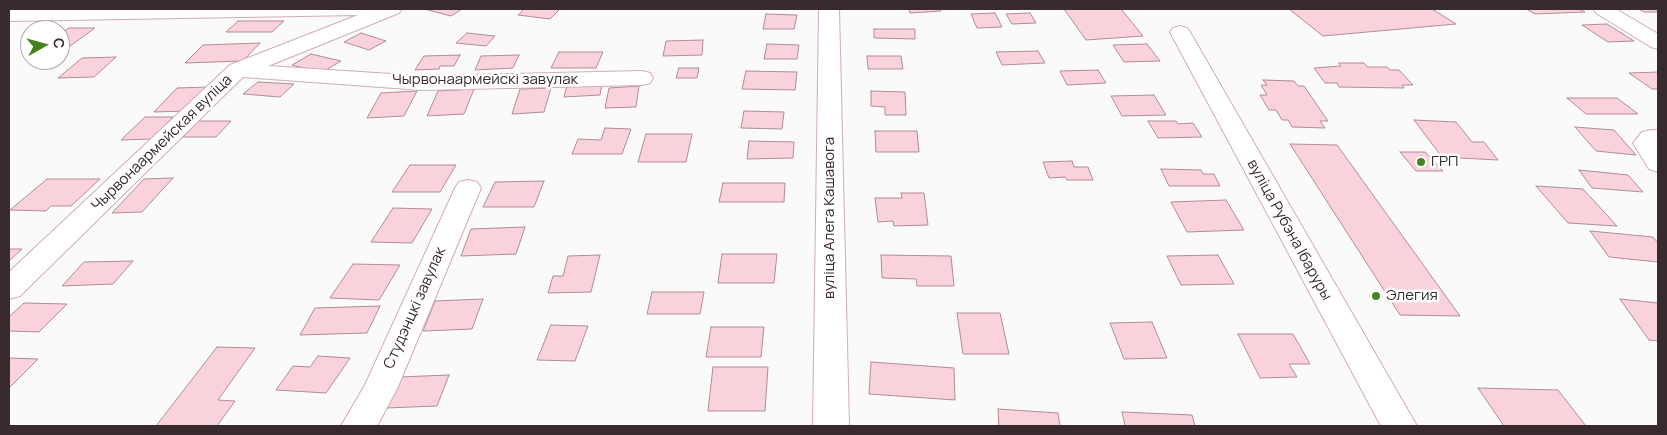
<!DOCTYPE html>
<meta charset="utf-8">
<style>
body{margin:0}
#map{position:relative;width:1667px;height:435px;overflow:hidden;background:#fafafa;font-family:Manrope,sans-serif}
canvas{display:block}
.frame{position:absolute;inset:0;border:10px solid #382a2d;pointer-events:none}
.north{position:absolute;left:20px;top:20px;width:50px;height:50px;box-sizing:border-box;background:#fff;border:1px solid #afaaab;border-radius:50%;rotate:83deg;font-size:14px;font-weight:700;line-height:20px;text-align:center;color:#382a2d}
.north::after{content:'';display:block;margin:auto;width:18px;height:22px;background:#46821f;clip-path:polygon(50% 0,100% 100%,50% 72%,0 100%)}
</style>
<div id="map">
<canvas width="1667" height="435"></canvas>
<div class="frame"></div>
<div class="north">С</div>
</div>
<script>
const ctx = document.querySelector('canvas').getContext('2d');
ctx.lineJoin = 'round';
function paint(path, color) { ctx.fillStyle = color; ctx.fill(path, 'evenodd'); }
const shape = rows => new Path2D(rows.map(r => 'M' + r).join(''));
function strokePath(path, color, width, dash) { ctx.strokeStyle = color; ctx.lineWidth = width; ctx.lineCap = dash ? 'butt' : 'round'; ctx.setLineDash(dash || []); ctx.stroke(path); }
function drawText(font, color, halo, rows, align = 'center') {
  ctx.font = font + ' Manrope,sans-serif'; ctx.lineWidth = 5; ctx.setLineDash([]); ctx.textBaseline = 'middle'; ctx.strokeStyle = halo; ctx.fillStyle = color; for (const [text, x, y, turn = 0] of rows) {
    ctx.save(); ctx.translate(x, y); ctx.rotate((+turn || 0) * Math.PI / 180); ctx.textAlign = isNaN(turn) ? turn : align; if (halo) ctx.strokeText(text, 0, 0); ctx.fillText(text, 0, 0); ctx.restore();
  }
}
const building = shape([
 [424,9,462,9,451,16,424,9],
 [524,9,560,9,550,19,518,15,524,9],
 [909,9,940,9,941,11,910,13,909,9],
 [1064,9,1121,9,1143,36,1086,40,1064,9],
 [1289,9,1432,9,1456,24,1323,36,1289,9],
 [1526,9,1579,9,1585,12,1535,14,1526,9],
 [1639,9,1658,9,1658,12,1644,12,1639,9],
 [995,13,1002,27,977,28,971,14,995,13],
 [1030,13,1036,23,1012,24,1006,14,1030,13],
 [766,14,797,15,794,29,763,29,766,14],
 [238,21,284,21,272,32,226,32,238,21],
 [1607,24,1634,41,1608,42,1582,25,1607,24],
 [69,28,95,28,70,46,60,46,60,34,69,28],
 [874,29,915,29,915,39,874,38,874,29],
 [361,33,386,41,369,50,344,42,361,33],
 [467,33,495,36,486,46,456,43,467,33],
 [703,40,702,55,663,56,666,41,703,40],
 [260,43,243,61,185,63,203,45,260,43],
 [767,44,799,45,797,59,764,59,767,44],
 [1147,44,1160,61,1124,62,1113,45,1147,44],
 [1038,51,1045,63,1002,65,996,52,1038,51],
 [559,52,603,52,596,68,551,68,559,52],
 [311,54,341,61,321,73,292,65,311,54],
 [460,55,454,66,440,66,439,69,415,70,424,56,460,55],
 [519,55,513,68,475,70,481,56,519,55],
 [867,56,901,56,903,69,868,69,867,56],
 [116,57,94,77,58,78,82,58,116,57],
 [1339,63,1364,63,1367,67,1387,67,1390,70,1399,70,1413,85,1402,85,1404,88,1339,87,1337,83,1325,83,1314,68,1341,66,1339,63],
 [679,68,699,68,697,78,676,78,679,68],
 [1098,70,1106,83,1067,85,1060,71,1098,70],
 [746,71,797,72,795,90,742,89,746,71],
 [1658,72,1658,89,1652,89,1629,73,1658,72],
 [1263,80,1294,81,1298,86,1304,86,1328,121,1320,121,1325,128,1292,127,1288,120,1282,120,1276,110,1269,110,1260,95,1267,95,1261,85,1267,85,1263,80],
 [258,82,294,84,280,97,243,94,258,82],
 [602,83,600,95,564,97,567,85,602,83],
 [639,86,636,107,605,108,609,88,639,86],
 [208,87,187,111,154,112,177,88,208,87],
 [551,88,544,112,512,114,520,89,551,88],
 [474,89,464,114,427,116,438,91,474,89],
 [417,91,404,116,367,118,381,93,417,91],
 [871,91,905,92,906,115,885,115,885,107,871,106,871,91],
 [1154,95,1166,115,1122,116,1111,96,1154,95],
 [1567,98,1617,98,1638,114,1586,114,1567,98],
 [744,111,784,112,782,129,741,128,744,111],
 [145,117,173,117,151,139,121,140,145,117],
 [1414,120,1456,122,1472,142,1484,142,1498,160,1442,157,1414,120],
 [199,121,231,121,216,137,183,137,199,121],
 [1148,121,1176,121,1178,124,1193,123,1202,137,1158,138,1148,121],
 [1575,127,1614,130,1636,155,1596,151,1575,127],
 [605,128,631,129,622,154,572,154,578,139,601,140,605,128],
 [875,131,917,131,919,152,876,152,875,131],
 [646,134,692,134,686,162,638,162,646,134],
 [749,141,794,142,793,158,747,159,749,141],
 [1290,144,1337,145,1460,316,1400,315,1290,144],
 [1400,152,1425,152,1443,171,1416,171,1400,152],
 [1072,161,1074,167,1088,167,1093,180,1067,180,1065,177,1049,178,1043,162,1072,161],
 [410,165,456,165,440,192,392,192,410,165],
 [1161,169,1201,170,1203,174,1214,174,1220,186,1169,186,1161,169],
 [1579,170,1628,175,1643,192,1592,188,1579,170],
 [173,178,142,212,112,213,144,179,173,178],
 [47,179,100,179,71,206,51,206,46,211,10,210,47,179],
 [544,181,534,207,483,207,495,182,544,181],
 [723,183,785,183,784,202,719,202,723,183],
 [1536,186,1583,189,1617,226,1568,223,1536,186],
 [901,193,924,193,928,225,894,226,893,221,878,222,875,198,902,198,901,193],
 [1226,200,1244,230,1187,232,1171,202,1226,200],
 [393,208,432,209,412,243,371,242,393,208],
 [525,227,516,254,461,256,471,229,525,227],
 [1590,231,1653,237,1658,243,1658,262,1609,257,1590,231],
 [9,249,22,249,9,261,9,249],
 [722,254,777,254,774,283,718,283,722,254],
 [600,255,591,292,548,293,553,276,563,276,568,256,600,255],
 [881,255,951,256,954,286,917,286,916,279,882,278,881,255],
 [1218,255,1234,284,1181,285,1167,256,1218,255],
 [133,261,113,284,62,286,84,262,133,261],
 [353,264,400,265,379,300,330,298,353,264],
 [652,292,704,292,700,314,647,314,652,292],
 [483,299,472,329,423,331,435,301,483,299],
 [1620,299,1658,303,1658,341,1649,340,1620,299],
 [24,303,67,304,39,332,9,331,9,317,24,303],
 [380,306,367,333,300,335,315,308,380,306],
 [957,313,1000,313,1009,354,963,354,957,313],
 [1152,322,1167,358,1124,359,1110,323,1152,322],
 [551,325,588,326,575,361,537,360,551,325],
 [711,327,764,327,761,357,706,357,711,327],
 [1238,334,1293,334,1310,364,1289,364,1297,377,1260,378,1238,334],
 [217,347,255,348,218,400,235,401,217,426,156,426,217,347],
 [318,356,350,358,326,393,276,390,293,366,310,367,318,356],
 [9,358,38,359,9,388,9,358],
 [871,362,954,368,955,400,869,394,871,362],
 [713,367,768,367,765,411,708,411,713,367],
 [449,375,437,406,386,408,399,377,449,375],
 [1478,388,1558,390,1586,426,1504,426,1478,388],
 [998,409,1058,413,1060,426,999,426,998,409],
 [1122,412,1192,415,1195,426,1125,426,1122,412]
]);
paint(building, '#fad2db');
strokePath(building, '#b08d95', 1);
const minor = shape([
 [9,9,402,9,399,13,268,66,422,76,642,71,650,73,653,78,650,83,642,85,422,90,243,77,20,296,9,299,9,272,230,65,358,15,9,21,9,9],
 [819,9,839,9,849,426,813,426,819,9],
 [1593,9,1616,9,1658,34,1658,49,1651,47,1596,13,1593,9],
 [1180,26,1187,28,1190,32,1417,426,1381,426,1170,32,1173,28,1180,26],
 [1651,130,1658,130,1658,172,1649,169,1633,143,1642,132,1651,130],
 [468,180,477,182,481,188,397,389,377,426,341,426,365,385,455,188,459,182,468,180]
]);
strokePath(minor, '#d1adb5', 2);
paint(minor, '#fff');
for (const [x, y, r, color] of [
 [1421,162,5,"#46821f"],
 [1376,296,5,"#46821f"]
]) { const dot = new Path2D(); dot.arc(x, y, r, 0, 2 * Math.PI); ctx.fillStyle = color; ctx.fill(dot); strokePath(dot, '#fff', 2); }
drawText('15px', '#382a2d', '#fff', [
 ["Чырвонаармейскі завулак",485,80],
 ["Чырвонаармейская вуліца",162,143,-44],
 ["вуліца Алега Кашавога",830,218,-90],
 ["вуліца Рубэна Ібаруры",1289,230,61],
 ["Студэнцкі завулак",415,308,-66]
]);
drawText('15px', '#382a2d', '#fff', [
 ["ГРП",1431,162],
 ["Элегия",1386,296]
], 'left');
</script>
